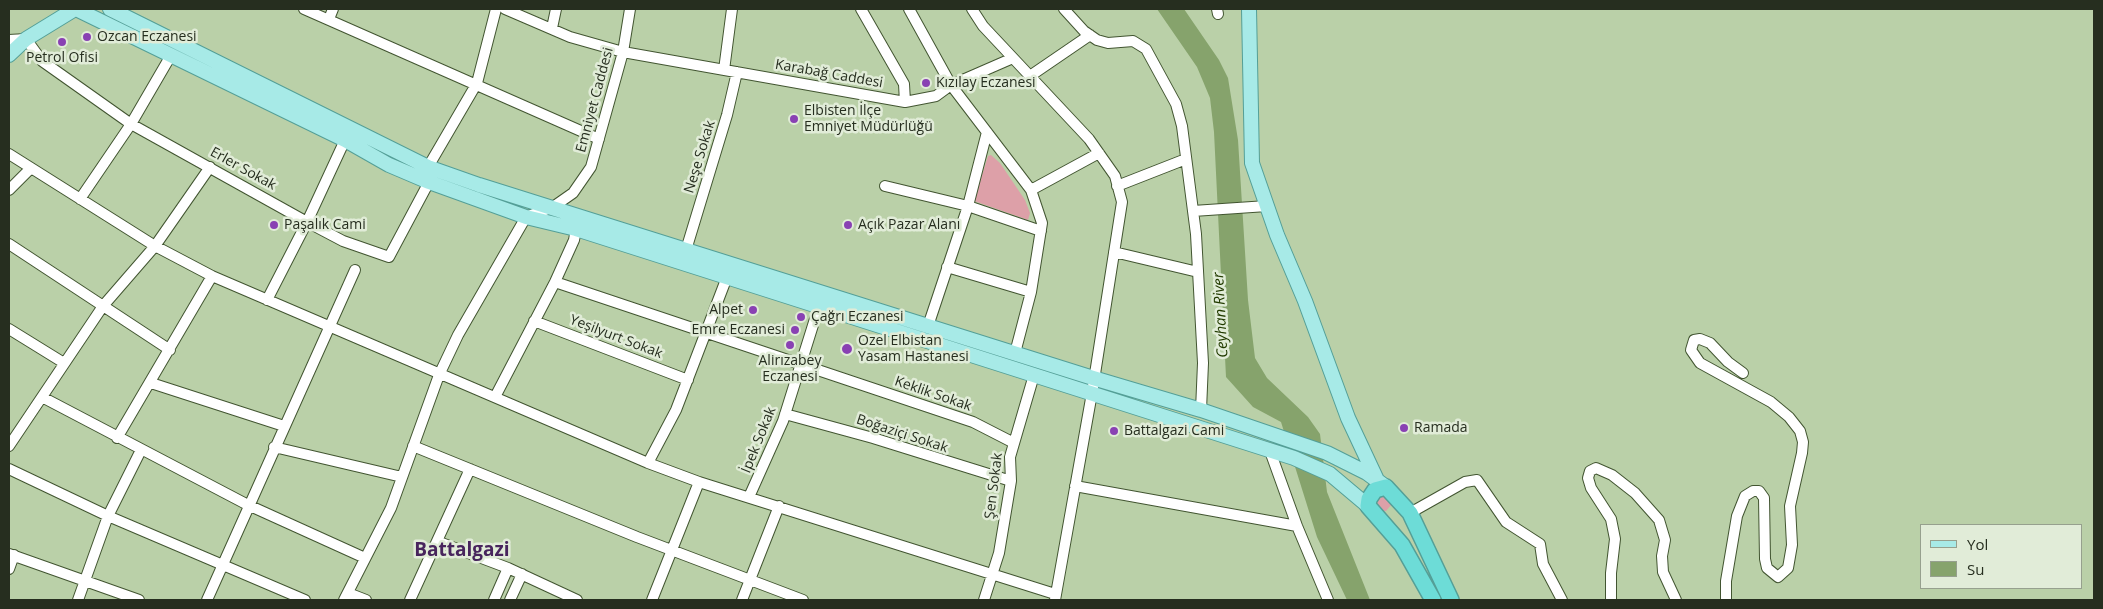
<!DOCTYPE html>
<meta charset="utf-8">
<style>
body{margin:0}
#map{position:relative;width:2103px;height:609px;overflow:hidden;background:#bad0a8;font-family:"Open Sans",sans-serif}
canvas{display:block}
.frame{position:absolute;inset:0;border:10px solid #262e1f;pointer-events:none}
.legend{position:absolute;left:1920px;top:524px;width:162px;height:65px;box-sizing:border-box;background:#e1ecd8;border:1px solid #96a08e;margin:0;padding:6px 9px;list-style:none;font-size:15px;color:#262e1f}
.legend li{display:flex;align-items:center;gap:10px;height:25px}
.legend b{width:25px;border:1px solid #96a08e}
</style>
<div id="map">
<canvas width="2103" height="609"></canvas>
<div class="frame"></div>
<ul class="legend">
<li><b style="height:6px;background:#a7eae7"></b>Yol</li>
<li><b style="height:14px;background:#86a36c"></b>Su</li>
</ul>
</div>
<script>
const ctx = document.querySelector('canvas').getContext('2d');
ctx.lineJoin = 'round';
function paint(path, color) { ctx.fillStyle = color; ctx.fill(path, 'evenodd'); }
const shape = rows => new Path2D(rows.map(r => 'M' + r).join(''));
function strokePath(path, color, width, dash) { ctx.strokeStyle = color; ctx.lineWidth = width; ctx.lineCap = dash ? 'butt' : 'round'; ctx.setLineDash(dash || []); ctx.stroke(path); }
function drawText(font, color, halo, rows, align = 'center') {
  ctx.font = font + ' "Open Sans",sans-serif'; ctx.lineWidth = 5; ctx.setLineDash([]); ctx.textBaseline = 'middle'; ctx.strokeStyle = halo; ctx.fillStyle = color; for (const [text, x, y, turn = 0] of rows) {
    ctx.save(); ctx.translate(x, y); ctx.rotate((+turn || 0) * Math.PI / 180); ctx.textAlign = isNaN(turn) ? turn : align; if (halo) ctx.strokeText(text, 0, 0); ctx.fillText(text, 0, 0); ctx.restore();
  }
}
paint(shape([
 [991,155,1000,163,1025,200,1030,213,1028,220,974,201,988,156],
 [1382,493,1392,504,1386,511,1380,511,1376,507,1375,498]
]), '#dda0a8');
paint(shape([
 [1157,9,1184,9,1219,60,1228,78,1238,140,1248,300,1255,358,1267,378,1308,417,1320,434,1327,492,1370,600,1347,600,1317,537,1281,422,1253,407,1226,377,1214,132,1210,98,1197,67]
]), '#86a36c');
const minor = shape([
 [304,9,599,139],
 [505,9,570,37,623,52,905,102,936,96,951,85,1013,58],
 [861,9,904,84,905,102],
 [909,9,951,85,1031,190,1042,223,1031,292,1015,353],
 [972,9,983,26,1089,139,1115,176,1122,202,1092,393,1055,600],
 [1064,9,1084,31,1097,40,1108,43,1133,41,1146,49,1176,104,1182,126,1196,234,1203,363,1201,410],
 [1217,9,1218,14],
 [329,19,333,9],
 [552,28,556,9],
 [9,40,26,39,42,61,131,124,307,222,343,241,389,257,429,182],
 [724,70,732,9],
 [1030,76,1090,35],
 [9,154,155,246,212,276,648,463,699,482,1055,594],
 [428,167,477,83,496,9],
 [885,186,968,206,1041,231],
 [1117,186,1186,159],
 [9,190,31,168],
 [1031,190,1099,153],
 [80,199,131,124,170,57],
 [1193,211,1267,206],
 [9,244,170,350],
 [686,250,727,115,737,72],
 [1114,252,1198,272],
 [947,267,1031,292],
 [555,282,973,422,1014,443],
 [267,300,307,222,345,140],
 [534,321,688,380],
 [928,326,968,206,987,132],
 [9,329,64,363],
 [151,383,284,426],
 [42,397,248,505,365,558],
 [495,397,555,282,574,240,576,229],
 [785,414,873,438,1011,481],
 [117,438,212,276],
 [9,446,103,306,155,246,210,167],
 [413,446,637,537,803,600],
 [274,447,402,477],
 [1270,451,1297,526,1328,600],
 [648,463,676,410,727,277],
 [9,469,108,516,305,600],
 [1075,486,1297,526],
 [749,497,783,421,819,306],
 [1410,513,1465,482,1477,480,1506,522,1540,544,1543,564,1562,600],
 [439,542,508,568,577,600],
 [9,554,139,600],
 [9,569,14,555],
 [348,593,366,600],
 [78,600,108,516,141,450],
 [207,600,355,270],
 [344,600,391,508,439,375,458,335,526,217,553,207,573,193,591,167,623,52,630,9],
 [410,600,470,469],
 [494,600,508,568],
 [510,600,522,574],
 [652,600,699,482],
 [742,600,779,506],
 [984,600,999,553,1011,481,1010,457,1034,375],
 [1611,600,1611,573,1615,539,1611,519,1591,488,1588,478,1590,471,1596,468,1612,475,1635,493,1659,520,1665,540,1662,556,1663,572,1676,600],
 [1726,600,1726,581,1737,516,1745,496,1753,491,1759,491,1764,498,1765,559,1767,568,1778,577,1788,568,1792,545,1790,506,1802,453,1803,442,1800,431,1789,417,1771,402,1700,363,1691,350,1694,340,1700,339,1710,343,1728,362,1743,373]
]);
const major = shape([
 [76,9,345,140,389,165,429,182,526,217,576,229,1294,458,1330,474,1368,506],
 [110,9,428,167,479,185,1093,378,1201,410,1327,453,1367,473,1386,487],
 [1249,9,1252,163,1277,235,1305,301,1348,418,1377,480],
 [9,55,26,39,75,9]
]);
const highway = shape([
 [1433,600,1402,545,1368,506,1369,499,1375,490,1386,487,1410,513,1451,600]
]);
strokePath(minor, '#425531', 12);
strokePath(major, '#549f97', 16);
strokePath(highway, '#549f97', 18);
strokePath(minor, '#fff', 10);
strokePath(major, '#a7eae7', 14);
strokePath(highway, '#6ddcd7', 15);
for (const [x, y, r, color] of [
 [87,37,5,"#8941b3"],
 [62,42,5,"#8941b3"],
 [926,83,5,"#8941b3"],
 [794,119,5,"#8941b3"],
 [274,225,5,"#8941b3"],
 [848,225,5,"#8941b3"],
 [753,310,5,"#8941b3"],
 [801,317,5,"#8941b3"],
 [795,330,5,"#8941b3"],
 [790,345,5,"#8941b3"],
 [847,349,6,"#8941b3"],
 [1404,428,5,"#8941b3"],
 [1114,431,5,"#8941b3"]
]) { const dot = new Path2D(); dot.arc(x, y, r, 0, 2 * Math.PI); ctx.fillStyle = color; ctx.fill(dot); strokePath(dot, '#e1ecd8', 2); }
drawText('14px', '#262e1f', '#e1ecd8', [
 ["Ozcan Eczanesi",97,37],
 ["Petrol Ofisi",62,58,"center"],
 ["Kızılay Eczanesi",936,83],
 ["Elbisten İlçe",804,111],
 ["Emniyet Müdürlüğü",804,127],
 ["Paşalık Cami",284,225],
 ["Açık Pazar Alanı",858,225],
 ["Alpet",743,310,"right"],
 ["Çağrı Eczanesi",811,317],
 ["Emre Eczanesi",785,330,"right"],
 ["Ozel Elbistan",858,341],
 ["Yasam Hastanesi",858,357],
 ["Alirızabey",790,361,"center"],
 ["Eczanesi",790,377,"center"],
 ["Ramada",1414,428],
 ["Battalgazi Cami",1124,431]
], 'left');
drawText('14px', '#262e1f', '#e1ecd8', [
 ["Karabağ Caddesi",829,74,10],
 ["Emniyet Caddesi",595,100,-75],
 ["Neşe Sokak",700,157,-73],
 ["Erler Sokak",243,169,29],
 ["Yeşilyurt Sokak",616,337,21],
 ["Keklik Sokak",933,394,19],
 ["Boğaziçi Sokak",902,434,18],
 ["İpek Sokak",759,440,-68],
 ["Şen Sokak",994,486,-83]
]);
drawText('italic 15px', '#223b00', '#e1ecd8', [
 ["Ceyhan River",1221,315,-93]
]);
drawText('bold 19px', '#48255d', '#e1ecd8', [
 ["Battalgazi",462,551]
]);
</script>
